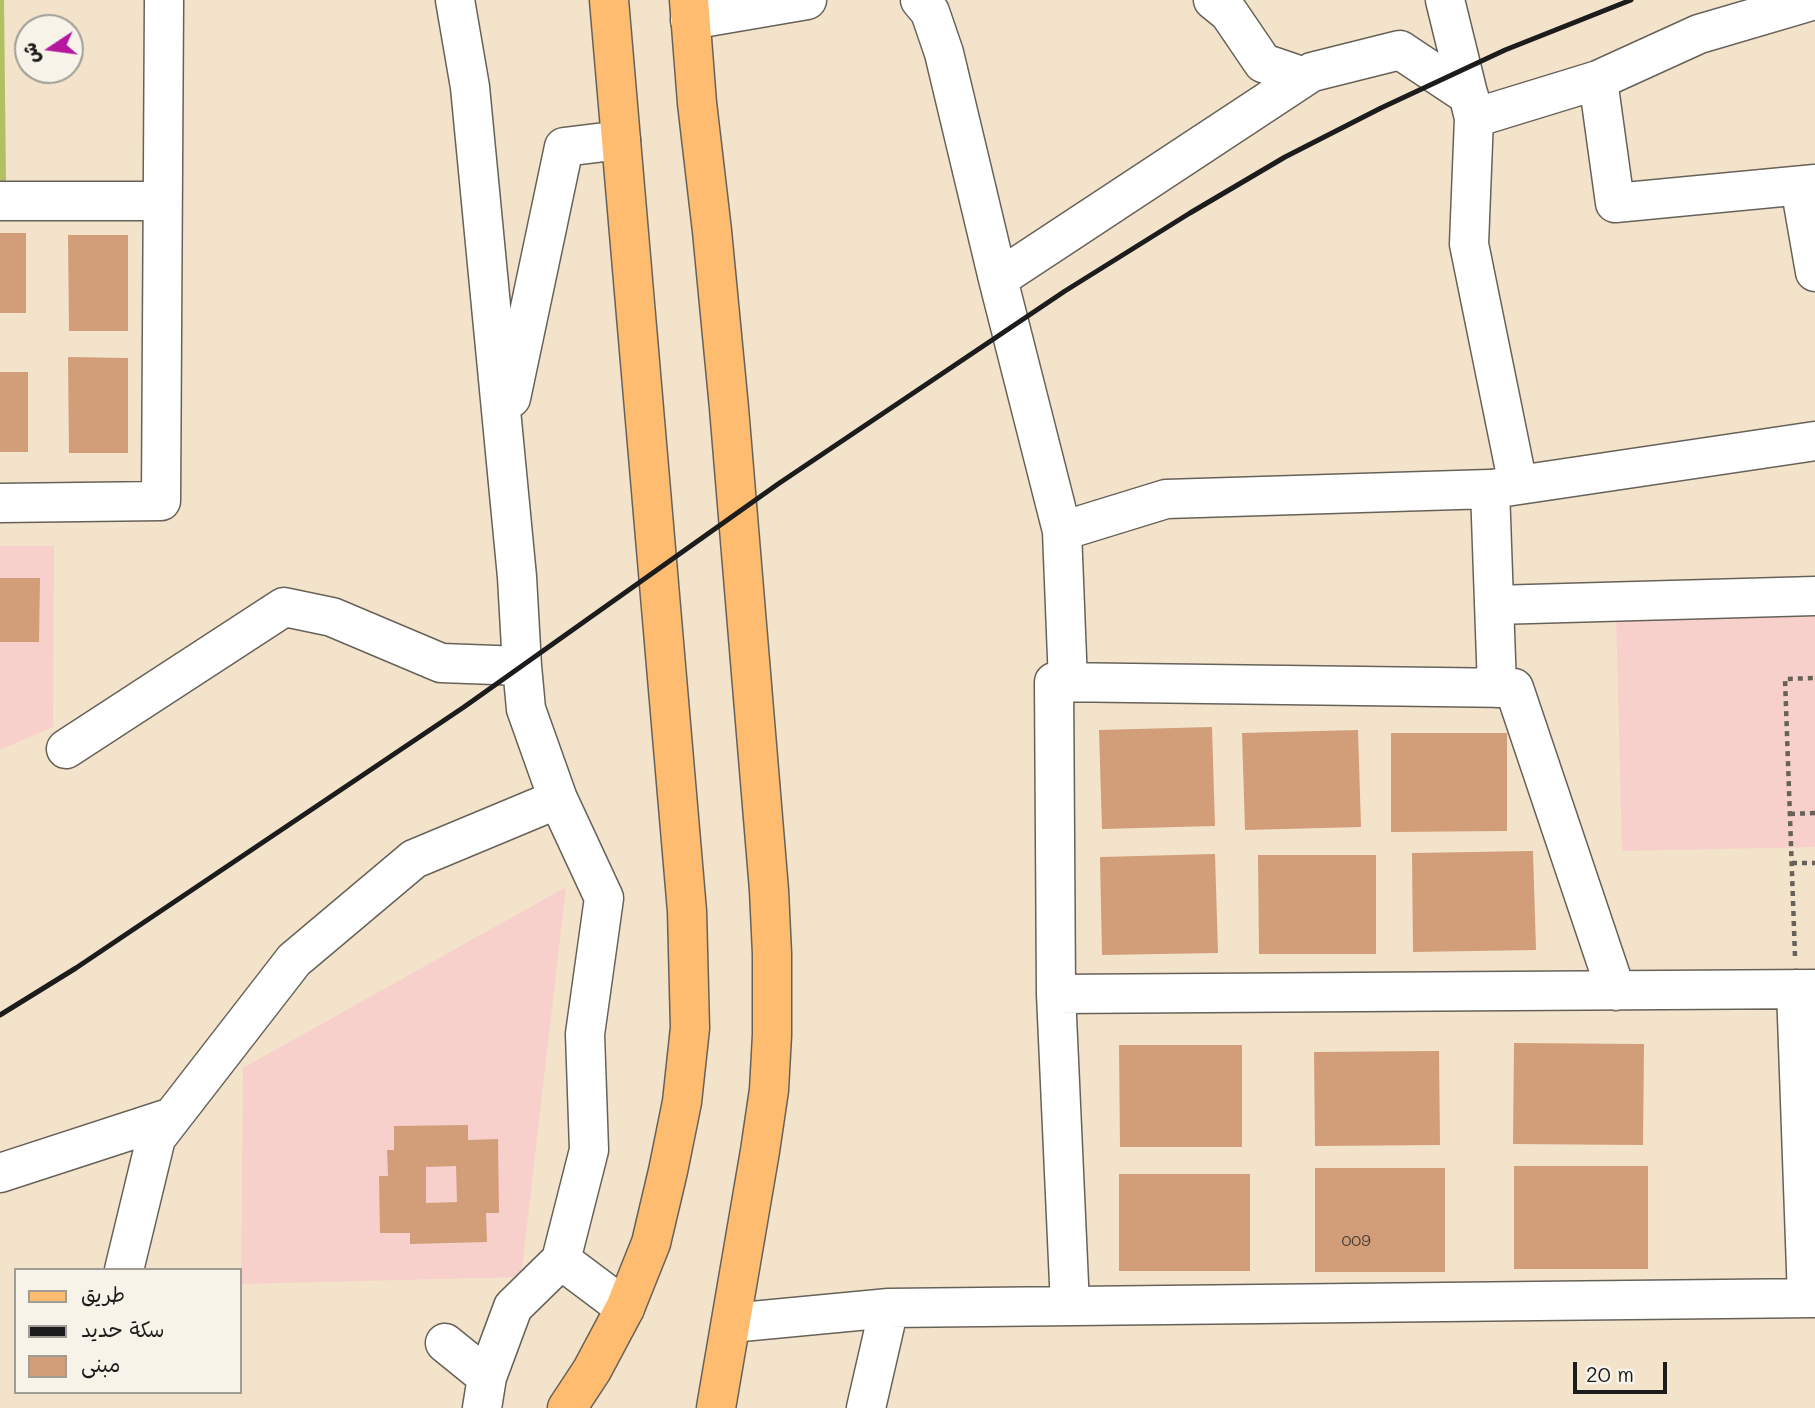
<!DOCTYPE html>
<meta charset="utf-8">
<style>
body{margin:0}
#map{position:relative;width:1815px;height:1408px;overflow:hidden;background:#f3e3ca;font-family:Mali,"Playpen Sans Arabic",sans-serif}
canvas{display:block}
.legend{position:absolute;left:14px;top:1268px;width:228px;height:126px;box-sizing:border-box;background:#f7f3e8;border:2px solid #9f9d96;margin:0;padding:9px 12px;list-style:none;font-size:21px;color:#1c1c1c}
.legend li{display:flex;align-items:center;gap:14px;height:35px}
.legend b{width:35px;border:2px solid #9f9d96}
.north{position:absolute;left:14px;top:14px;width:70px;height:70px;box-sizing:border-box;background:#f7f3e8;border:2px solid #9f9d96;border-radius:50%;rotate:257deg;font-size:19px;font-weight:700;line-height:28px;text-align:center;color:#1c1c1c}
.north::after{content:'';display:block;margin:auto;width:24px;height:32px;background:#b5179e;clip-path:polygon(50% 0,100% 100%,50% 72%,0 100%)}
.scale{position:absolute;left:1573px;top:1362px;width:94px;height:32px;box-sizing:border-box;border:4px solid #1c1c1c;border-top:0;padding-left:9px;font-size:21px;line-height:24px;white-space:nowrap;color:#1c1c1c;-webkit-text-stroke:5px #f7f3e8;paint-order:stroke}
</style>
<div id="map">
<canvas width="1815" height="1408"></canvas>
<ul class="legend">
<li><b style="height:9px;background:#fdbc6f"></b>طريق</li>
<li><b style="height:9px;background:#1c1c1c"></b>سكة حديد</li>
<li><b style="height:19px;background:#d29d79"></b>مبنى</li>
</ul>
<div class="north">ش</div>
<div class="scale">20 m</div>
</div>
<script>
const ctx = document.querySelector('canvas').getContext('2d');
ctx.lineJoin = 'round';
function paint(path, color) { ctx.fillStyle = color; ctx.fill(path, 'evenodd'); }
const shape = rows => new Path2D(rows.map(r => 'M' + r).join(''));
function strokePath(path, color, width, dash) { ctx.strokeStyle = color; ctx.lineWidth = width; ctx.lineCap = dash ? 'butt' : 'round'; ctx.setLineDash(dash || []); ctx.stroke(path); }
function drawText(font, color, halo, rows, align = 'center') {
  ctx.font = font + ' Mali,sans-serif'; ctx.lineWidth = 6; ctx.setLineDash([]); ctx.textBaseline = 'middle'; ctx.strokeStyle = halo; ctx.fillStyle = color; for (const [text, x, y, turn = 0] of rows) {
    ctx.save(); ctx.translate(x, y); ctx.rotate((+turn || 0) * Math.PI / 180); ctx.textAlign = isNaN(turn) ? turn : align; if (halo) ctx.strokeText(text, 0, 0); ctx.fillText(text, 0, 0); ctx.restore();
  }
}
paint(shape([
 [0,546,54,546,53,727,0,750],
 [1815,610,1815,847,1622,851,1616,614],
 [566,887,521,1277,241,1284,243,1068]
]), '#f7d0cb');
paint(shape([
 [0,0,4,0,6,182,0,182]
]), '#b2c062');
paint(shape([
 [0,233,26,233,26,313,0,313],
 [68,235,128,235,128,331,69,331],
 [68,357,128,358,128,453,69,453],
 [0,372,28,372,28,452,0,452],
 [0,578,40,578,39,642,0,642],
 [1212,727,1215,826,1102,829,1099,730],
 [1358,730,1361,827,1245,830,1242,733],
 [1391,733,1507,733,1507,831,1391,832],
 [1533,851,1536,950,1413,952,1412,853],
 [1215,854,1218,953,1102,955,1100,857],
 [1258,855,1376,855,1376,954,1259,954],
 [1514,1043,1644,1044,1643,1145,1513,1144],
 [1119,1045,1242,1045,1242,1147,1120,1147],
 [1439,1051,1440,1145,1315,1146,1314,1052],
 [468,1125,468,1140,498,1139,499,1213,486,1213,487,1242,410,1244,410,1233,380,1233,379,1176,388,1176,387,1150,394,1150,394,1126],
 [456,1166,457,1202,426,1203,426,1167],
 [1514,1166,1648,1166,1648,1269,1514,1269],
 [1315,1168,1445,1168,1445,1272,1315,1272],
 [1119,1174,1250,1174,1250,1271,1119,1271]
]), '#d29d79');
const minor = shape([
 [455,0,470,87,517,577,522,666,526,709,558,799],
 [920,0,930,12,944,53,998,279],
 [1213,0,1229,13,1263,63,1304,77],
 [1445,0,1474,118,1469,244,1518,485],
 [690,20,807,0],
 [1598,80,1615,203,1815,184],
 [1474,118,1598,80,1699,34,1815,0],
 [1800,186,1815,272],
 [0,201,162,201],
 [511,398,564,147,621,140],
 [1492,489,1815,441],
 [0,503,161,501,164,0],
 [1062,531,1166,499,1490,489,1497,688],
 [1494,605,1815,596],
 [1068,683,1062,531,998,279,1312,72,1400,50,1469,96],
 [66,749,284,607,332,617,441,663,522,666],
 [1796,989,1807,1298],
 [1056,994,1815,989],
 [0,1173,172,1117],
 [124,1270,156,1138,294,960,414,859,558,799,604,898,585,1034,589,1150,561,1260],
 [1070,1306,1056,994,1054,682,1514,688,1616,991],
 [731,1323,889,1308,1815,1298],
 [445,1343,487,1377],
 [482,1408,487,1377,513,1307,561,1260,625,1308],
 [866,1408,889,1308]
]);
const major = shape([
 [689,0,697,103,712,231,729,408,769,890,772,954,772,1035,769,1090,760,1151,716,1408],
 [567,1408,592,1370,625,1308,651,1243,668,1171,682,1102,690,1028,687,911,609,0]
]);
strokePath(minor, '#676259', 41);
strokePath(major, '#676259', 41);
strokePath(shape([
 [1790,814,1815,813],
 [1792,863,1815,863],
 [1795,956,1785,679,1815,678]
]), '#676259', 4.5, [5, 5]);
strokePath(minor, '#fff', 38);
strokePath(major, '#fdbc6f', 38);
strokePath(shape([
 [0,1015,76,968,464,707,778,484,1065,291,1190,213,1285,157,1381,108,1505,50,1631,0]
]), '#1c1c1c', 5);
drawText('16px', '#4a3c33', null, [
 ["009",1356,1241]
]);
</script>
